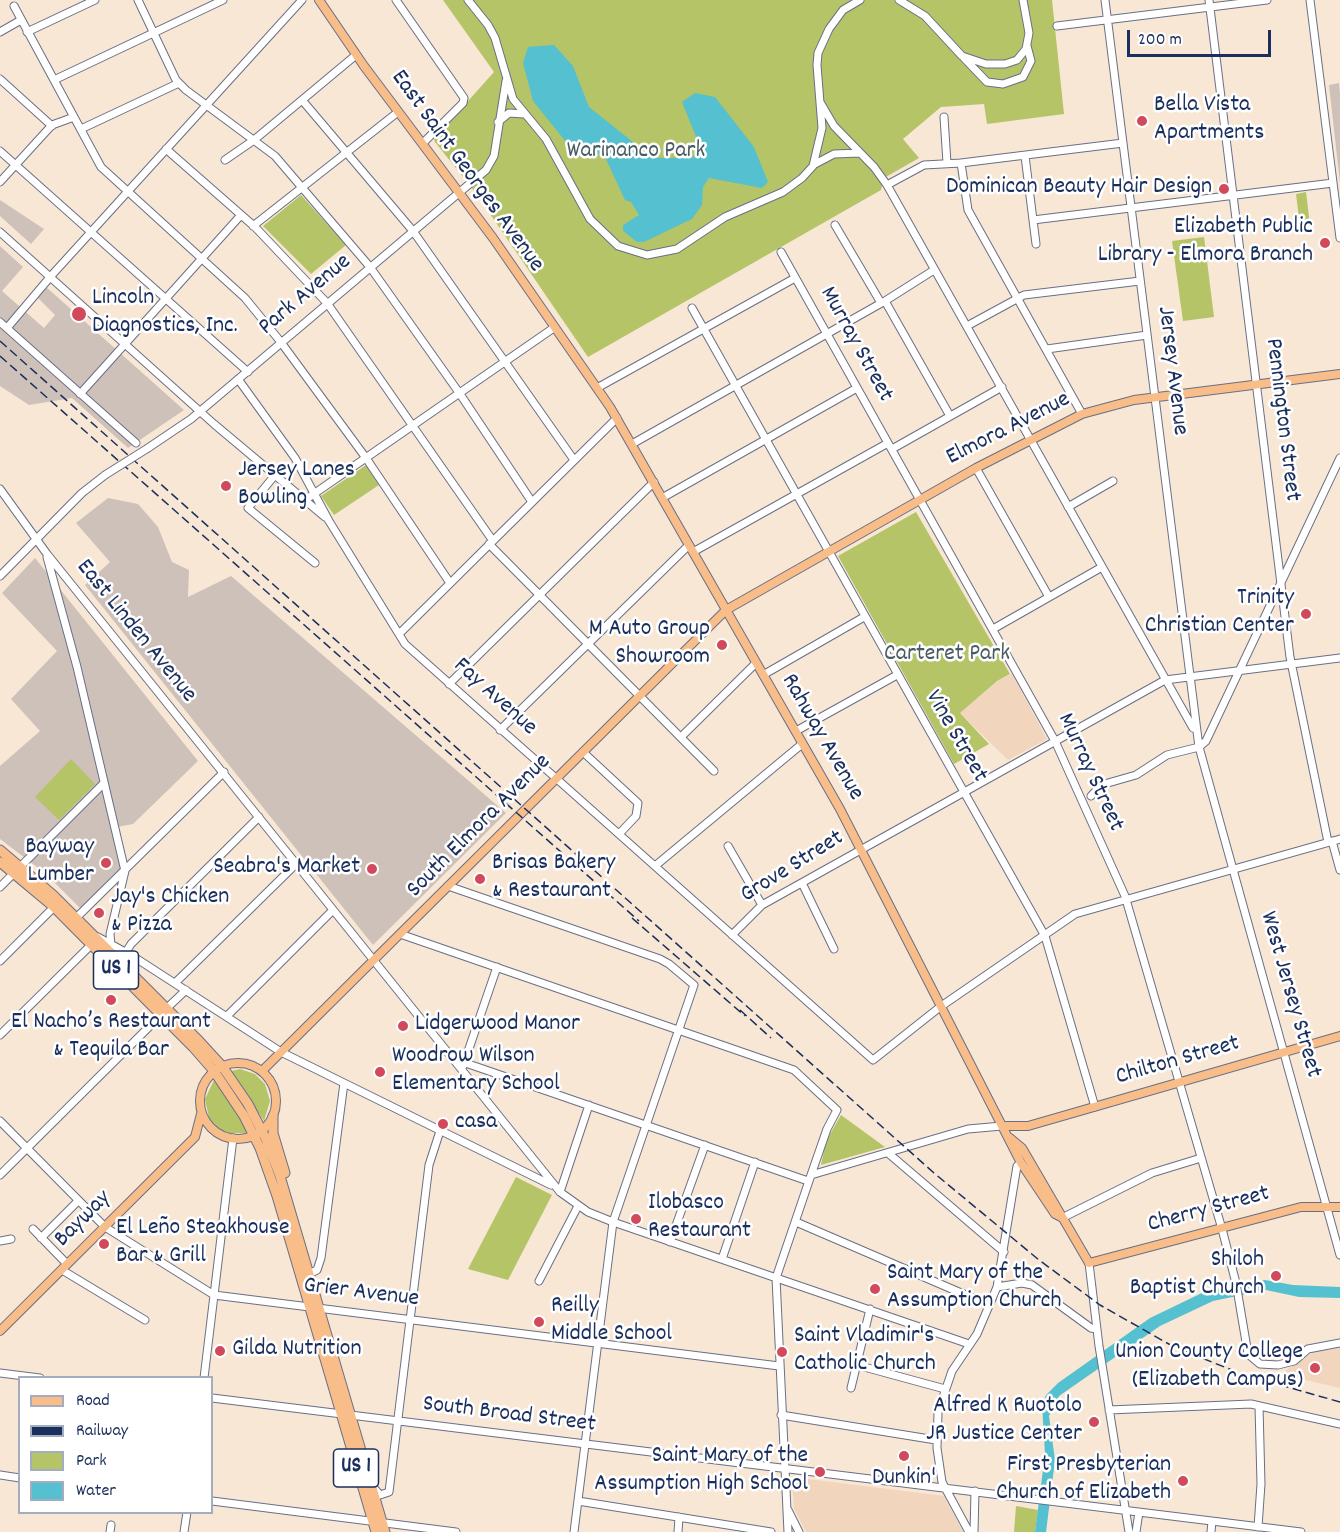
<!DOCTYPE html>
<meta charset="utf-8">
<style>
body{margin:0}
#map{position:relative;width:1340px;height:1532px;overflow:hidden;background:#f8e7d4;font-family:Dekko,sans-serif}
canvas{display:block}
.legend{position:absolute;left:18px;top:1376px;width:195px;height:138px;box-sizing:border-box;background:#fff;border:2px solid #a4acbf;margin:0;padding:8px 10px;list-style:none;font-size:18px;color:#1b2f5e}
.legend li{display:flex;align-items:center;gap:12px;height:30px}
.legend b{width:30px;border:2px solid #a4acbf}
.scale{position:absolute;left:1127px;top:30px;width:144px;height:27px;box-sizing:border-box;border:3px solid #1b2f5e;border-top:0;padding-left:8px;font-size:18px;line-height:21px;white-space:nowrap;color:#1b2f5e;-webkit-text-stroke:4px #fff;paint-order:stroke}
</style>
<div id="map">
<canvas width="1340" height="1532"></canvas>
<ul class="legend">
<li><b style="height:8px;background:#f9bd89"></b>Road</li>
<li><b style="height:8px;background:#1b2f5e"></b>Railway</li>
<li><b style="height:16px;background:#b4c467"></b>Park</li>
<li><b style="height:16px;background:#55c0d0"></b>Water</li>
</ul>
<div class="scale">200 m</div>
</div>
<script>
const ctx = document.querySelector('canvas').getContext('2d');
ctx.lineJoin = 'round';
function paint(path, color) { ctx.fillStyle = color; ctx.fill(path, 'evenodd'); }
const shape = rows => new Path2D(rows.map(r => 'M' + r).join(''));
function strokePath(path, color, width, dash) { ctx.strokeStyle = color; ctx.lineWidth = width; ctx.lineCap = dash ? 'butt' : 'round'; ctx.setLineDash(dash || []); ctx.stroke(path); }
function drawText(font, color, halo, rows, align = 'center') {
  ctx.font = font + ' Dekko,sans-serif'; ctx.lineWidth = 5; ctx.setLineDash([]); ctx.textBaseline = 'middle'; ctx.strokeStyle = halo; ctx.fillStyle = color; for (const [text, x, y, turn = 0] of rows) {
    ctx.save(); ctx.translate(x, y); ctx.rotate((+turn || 0) * Math.PI / 180); ctx.textAlign = isNaN(turn) ? turn : align; if (halo) ctx.strokeText(text, 0, 0); ctx.fillText(text, 0, 0); ctx.restore();
  }
}
paint(shape([
 [1012,674,1047,739,1008,760,960,713,997,681],
 [1340,1347,1340,1388,1285,1375,1286,1370,1317,1350],
 [792,1477,944,1496,963,1532,806,1532,794,1509]
]), '#f1d5bd');
paint(shape([
 [1339,83,1340,94,1340,183,1329,85],
 [0,200,44,229,31,244,0,216],
 [0,246,23,267,2,291,44,328,55,315,36,296,45,286,184,410,128,448,72,398,29,405,0,386],
 [108,498,138,504,158,527,172,562,189,570,188,597,231,576,506,813,373,945,85,585,110,562,76,523],
 [35,558,198,761,133,824,117,827,124,869,82,910,45,873,0,839,0,766,40,731,11,699,57,651,2,593]
]), '#cec1ba');
paint(shape([
 [443,0,1052,0,1064,114,987,124,984,104,941,107,903,139,919,158,884,178,881,190,588,357,475,192,435,142,434,139,494,72],
 [1306,192,1310,225,1300,226,1296,194],
 [301,195,346,245,311,274,263,226],
 [1204,237,1214,317,1183,321,1172,241],
 [366,465,379,485,334,515,321,496],
 [916,512,1010,674,997,681,960,713,989,744,954,764,838,556],
 [71,759,95,784,59,820,35,797],
 [240,1069,255,1074,265,1084,270,1101,264,1121,231,1071],
 [214,1080,239,1115,248,1133,227,1133,219,1129,209,1118,205,1099],
 [841,1115,885,1147,821,1165,826,1141],
 [516,1177,552,1195,508,1280,468,1269],
 [1016,1506,1038,1510,1035,1532,1014,1532]
]), '#b4c467');
paint(shape([
 [554,45,573,66,589,107,653,158,693,158,697,139,682,102,695,93,715,97,754,147,768,182,762,188,709,178,703,187,702,205,692,219,644,242,637,242,623,231,623,225,639,215,631,202,625,200,604,155,570,147,533,101,523,63,528,47],
 [1265,1280,1293,1285,1340,1287,1340,1298,1299,1297,1266,1290,1213,1301,1160,1326,1059,1396,1049,1416,1055,1460,1046,1532,1035,1532,1045,1454,1042,1405,1046,1395,1058,1383,1150,1318,1206,1291]
]), '#55c0d0');
const minor = shape([
 [138,0,176,80,186,90,275,156,370,267,460,394,532,502],
 [396,0,464,98,463,103,423,143],
 [468,0,488,25,495,38,513,99,546,139,590,219,618,246,647,255,677,249,725,217,783,192,802,178,813,166,822,128,817,65,818,53,829,29,843,10,860,0],
 [899,0,925,16,962,56,986,64,1005,64,1017,60,1026,49,1029,33,1023,0],
 [1105,0,1199,747,1340,1255],
 [1209,0,1290,657,1328,842],
 [1310,0,1340,238],
 [14,6,101,167,245,298,280,341,366,458,450,583],
 [1057,26,1267,0],
 [0,32,21,20],
 [27,32,95,0],
 [964,58,987,82,1003,84,1023,77,1031,61,1027,46],
 [0,79,52,126],
 [54,80,223,0],
 [302,100,413,231,574,460],
 [820,102,834,126,874,167,887,185,1193,728],
 [944,117,947,163],
 [498,122,509,113,524,114],
 [81,129,179,83],
 [166,149,255,227,327,303,493,541],
 [0,151,248,372],
 [1025,156,1036,244],
 [225,160,254,140,356,55],
 [961,163,968,210,1082,414],
 [815,164,834,154,859,153],
 [0,182,52,125,74,117],
 [887,185,924,165,961,163,1123,143],
 [1033,220,1333,183],
 [835,225,881,303],
 [253,226,398,112],
 [0,232,214,424,325,517],
 [781,252,1055,741,1125,896,1222,1229,1236,1283,1248,1354,1260,1364,1278,1365,1294,1361,1308,1349,1340,1343],
 [885,301,950,416],
 [692,308,1045,936,1095,1107],
 [0,322,136,443],
 [967,326,1024,295,1140,281],
 [7,328,51,276,302,0],
 [1047,349,1147,335],
 [238,379,295,458,329,521,405,644,873,1060,940,1007,1075,914,1340,839],
 [597,388,795,278],
 [80,394,241,215],
 [632,444,885,301,934,270],
 [148,448,191,419,486,170,494,156,506,81],
 [892,449,1002,387],
 [976,468,1049,597],
 [275,475,248,508,315,563],
 [0,489,47,554,560,1192,588,1212,613,1222,969,1344],
 [662,498,857,388],
 [305,500,555,327],
 [1068,507,1113,481],
 [489,544,714,771],
 [693,552,888,443],
 [47,557,77,667,125,871,110,934,111,945],
 [0,576,82,493,105,475],
 [993,629,1102,567],
 [399,634,617,418],
 [763,675,864,617],
 [449,684,654,482],
 [500,730,689,545],
 [796,731,897,675],
 [681,737,756,663],
 [583,752,638,803,636,816,619,834],
 [1091,796,1101,785,1136,775,1167,755,1199,747,1206,741,1340,458],
 [1332,841,1340,870],
 [728,846,762,905],
 [655,866,802,744],
 [802,883,834,949],
 [448,886,660,959,669,964,694,985,613,1222,574,1532],
 [0,887,104,783],
 [77,917,224,772],
 [400,934,794,1070,837,1110,827,1129,811,1175],
 [732,935,762,905,1165,680,1340,658],
 [98,937,134,957,281,1052,551,1185],
 [0,961,54,907],
 [126,967,123,957,131,944,259,817],
 [175,983,296,864],
 [167,1008,186,990],
 [227,1016,333,910],
 [0,1035,91,945],
 [451,1058,808,1181],
 [463,1066,497,967],
 [0,1121,105,1227,214,1295,779,1366],
 [888,1153,1004,1252],
 [0,1175,161,1015],
 [560,1192,589,1105],
 [1062,1218,1152,1173,1201,1158],
 [796,1222,989,1305],
 [33,1229,67,1264],
 [41,1238,78,1201],
 [0,1241,11,1239],
 [670,1242,705,1145],
 [722,1259,755,1162],
 [1089,1263,1099,1346,1129,1532],
 [62,1270,145,1320],
 [309,1274,317,1270,321,1258,344,1083],
 [539,1281,578,1206],
 [997,1287,1022,1283,1032,1285,1091,1328,1097,1329],
 [857,1365,945,1389],
 [0,1373,40,1378],
 [204,1378,233,1138],
 [851,1388,870,1309],
 [212,1398,1301,1532],
 [1109,1410,1251,1404,1340,1424],
 [781,1415,936,1440],
 [0,1475,20,1478],
 [374,1488,380,1495,389,1492,429,1165,440,1131],
 [212,1501,456,1532],
 [578,1501,771,1532],
 [788,1510,799,1532],
 [1258,1527,1261,1484,1259,1406],
 [110,1532,111,1525],
 [184,1532,187,1512],
 [678,1532,679,1517],
 [788,1532,776,1278,811,1175,968,1129,1002,1126],
 [969,1532,942,1482,937,1448,938,1412,952,1371,977,1334,997,1287,1017,1166,1021,1163],
 [974,1532,975,1491],
 [1136,1532,1139,1512],
 [1211,1532,1212,1521]
]);
const major = shape([
 [319,0,364,66,493,238,610,407,840,809,1021,1163,1055,1214,1061,1217],
 '200 1101a38 38 0 1 1 76 0a38 38 0 1 1-76 0Z',
 [262,1071,726,610,976,468,1082,414,1134,400,1340,374],
 [1002,1126,1028,1126,1340,1036],
 [1010,1138,1022,1148,1089,1263,1301,1207,1340,1207],
 [0,1331,195,1137,201,1114]
]);
const highway = shape([
 [0,850,53,895,199,1041,222,1066,248,1104,266,1139,280,1176,385,1532],
 [0,862,54,907,193,1047,214,1071,244,1116,260,1148,277,1196,376,1532],
 [273,1116,273,1133,285,1173]
]);
strokePath(minor, '#686f87', 9);
strokePath(major, '#686f87', 10);
strokePath(highway, '#686f87', 11);
strokePath(minor, '#fff', 7);
strokePath(major, '#f9bd89', 8);
strokePath(highway, '#f9bd89', 9);
strokePath(shape([
 [0,341,934,1173,1039,1260,1100,1305,1174,1347,1242,1374,1340,1402],
 [0,356,639,921],
 [632,918,745,1016],
 [740,1010,771,1038]
]), '#1b2f5e', 1.5, [9, 4.5]);
const minorBridge = shape([
 [105,475,148,448]
]);
strokePath(minorBridge, '#686f87', 9, []);
strokePath(minorBridge, '#fff', 7);
for (const [x, y, r, color] of [
 [1142,121,6,"#d1495b"],
 [1224,189,6,"#d1495b"],
 [1325,243,6,"#d1495b"],
 [79,314,8,"#d1495b"],
 [226,486,6,"#d1495b"],
 [1306,614,6,"#d1495b"],
 [722,645,6,"#d1495b"],
 [106,863,6,"#d1495b"],
 [372,869,6,"#d1495b"],
 [480,879,6,"#d1495b"],
 [99,913,6,"#d1495b"],
 [111,1000,6,"#d1495b"],
 [403,1026,6,"#d1495b"],
 [380,1072,6,"#d1495b"],
 [443,1124,6,"#d1495b"],
 [636,1219,6,"#d1495b"],
 [104,1244,6,"#d1495b"],
 [1276,1276,6,"#d1495b"],
 [875,1289,6,"#d1495b"],
 [539,1322,6,"#d1495b"],
 [220,1351,6,"#d1495b"],
 [782,1352,6,"#d1495b"],
 [1315,1368,6,"#d1495b"],
 [1094,1422,6,"#d1495b"],
 [904,1456,6,"#d1495b"],
 [820,1472,6,"#d1495b"],
 [1183,1481,6,"#d1495b"]
]) { const dot = new Path2D(); dot.arc(x, y, r, 0, 2 * Math.PI); ctx.fillStyle = color; ctx.fill(dot); strokePath(dot, '#fff', 2); }
for (const [x, y, w] of [
 [116,970,45],
 [356,1468,45]
]) { const box = new Path2D(); box.roundRect(x - w / 2, y - 19, w, 38, 4.5); ctx.fillStyle = '#fff'; ctx.fill(box); strokePath(box, '#1b2f5e', 1.5); }
drawText('bold 22px', '#1b2f5e', null, [
 ["US 1",116,970],
 ["US 1",356,1468]
]);
drawText('24px', '#1b2f5e', '#fff', [
 ["Bella Vista",1154,107],
 ["Apartments",1154,135],
 ["Dominican Beauty Hair Design",1212,189,"right"],
 ["Elizabeth Public",1313,229,"right"],
 ["Library - Elmora Branch",1313,257,"right"],
 ["Lincoln",92,300],
 ["Diagnostics, Inc.",92,328],
 ["Jersey Lanes",238,472],
 ["Bowling",238,500],
 ["Trinity",1294,600,"right"],
 ["Christian Center",1294,628,"right"],
 ["M Auto Group",710,631,"right"],
 ["Showroom",710,659,"right"],
 ["Bayway",94,849,"right"],
 ["Lumber",94,877,"right"],
 ["Brisas Bakery",492,865],
 ["& Restaurant",492,893],
 ["Seabra's Market",360,869,"right"],
 ["Jay's Chicken",111,899],
 ["& Pizza",111,927],
 ["El Nacho’s Restaurant",111,1024,"center"],
 ["& Tequila Bar",111,1052,"center"],
 ["Lidgerwood Manor",415,1026],
 ["Woodrow Wilson",392,1058],
 ["Elementary School",392,1086],
 ["casa",455,1124],
 ["Ilobasco",648,1205],
 ["Restaurant",648,1233],
 ["El Leño Steakhouse",116,1230],
 ["Bar & Grill",116,1258],
 ["Shiloh",1264,1262,"right"],
 ["Baptist Church",1264,1290,"right"],
 ["Saint Mary of the",887,1275],
 ["Assumption Church",887,1303],
 ["Reilly",551,1308],
 ["Middle School",551,1336],
 ["Saint Vladimir's",794,1338],
 ["Catholic Church",794,1366],
 ["Gilda Nutrition",232,1351],
 ["Union County College",1303,1354,"right"],
 ["(Elizabeth Campus)",1303,1382,"right"],
 ["Alfred K Ruotolo",1082,1408,"right"],
 ["JR Justice Center",1082,1436,"right"],
 ["Saint Mary of the",808,1458,"right"],
 ["Assumption High School",808,1486,"right"],
 ["First Presbyterian",1171,1467,"right"],
 ["Church of Elizabeth",1171,1495,"right"],
 ["Dunkin'",904,1480,"center"]
], 'left');
drawText('24px', '#495c61', '#fff', [
 ["Warinanco Park",636,153],
 ["Carteret Park",947,656]
]);
drawText('24px', '#1b2f5e', '#fff', [
 ["East Saint Georges Avenue",466,172,54],
 ["Park Avenue",306,296,-40],
 ["Murray Street",855,345,61],
 ["Jersey Avenue",1171,371,83],
 ["Pennington Street",1281,420,83],
 ["Elmora Avenue",1009,430,-27],
 ["East Linden Avenue",135,632,51],
 ["Fay Avenue",494,698,42],
 ["Vine Street",955,737,60],
 ["Rahway Avenue",821,738,60],
 ["Murray Street",1089,773,65],
 ["South Elmora Avenue",480,827,-45],
 ["Grove Street",793,868,-32],
 ["West Jersey Street",1289,995,74],
 ["Chilton Street",1178,1062,-16],
 ["Cherry Street",1209,1211,-15],
 ["Bayway",84,1220,-45],
 ["Grier Avenue",361,1294,7],
 ["South Broad Street",509,1416,7]
]);
</script>
